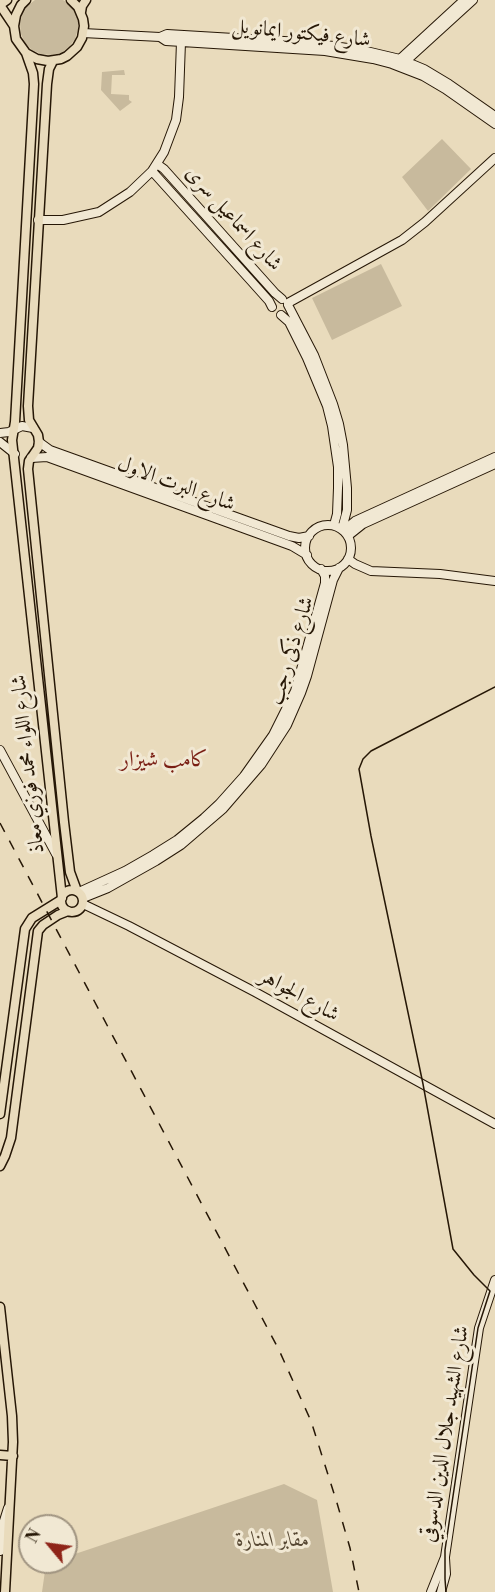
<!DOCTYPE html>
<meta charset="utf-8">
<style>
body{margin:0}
#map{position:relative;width:495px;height:1592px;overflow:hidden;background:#e9dbbc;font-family:"Libre Bodoni",serif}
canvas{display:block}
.north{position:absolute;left:18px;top:1514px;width:60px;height:60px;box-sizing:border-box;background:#f1e8d3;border:2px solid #a09481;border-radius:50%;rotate:299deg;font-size:16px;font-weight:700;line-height:24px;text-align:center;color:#261706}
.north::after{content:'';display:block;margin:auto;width:21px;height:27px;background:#8f2418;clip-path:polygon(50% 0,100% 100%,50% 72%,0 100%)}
</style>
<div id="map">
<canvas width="495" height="1592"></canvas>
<div class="north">N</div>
</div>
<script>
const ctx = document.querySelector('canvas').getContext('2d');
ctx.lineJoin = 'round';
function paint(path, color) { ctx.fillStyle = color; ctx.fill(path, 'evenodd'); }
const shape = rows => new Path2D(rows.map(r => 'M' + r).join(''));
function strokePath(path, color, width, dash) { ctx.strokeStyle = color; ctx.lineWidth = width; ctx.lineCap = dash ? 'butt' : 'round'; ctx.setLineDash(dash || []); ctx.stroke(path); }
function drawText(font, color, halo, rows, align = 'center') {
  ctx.font = font + ' "Libre Bodoni",Amiri,serif'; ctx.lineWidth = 6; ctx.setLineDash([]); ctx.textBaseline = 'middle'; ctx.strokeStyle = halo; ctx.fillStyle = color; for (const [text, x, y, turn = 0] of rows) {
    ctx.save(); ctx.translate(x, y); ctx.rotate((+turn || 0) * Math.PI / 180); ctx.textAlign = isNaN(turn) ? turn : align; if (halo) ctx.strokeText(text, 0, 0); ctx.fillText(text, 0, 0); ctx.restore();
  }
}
paint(shape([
 [35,0,63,0,68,3,74,10,78,19,78,29,75,39,69,47,61,53,51,55,41,54,32,50,25,43,21,34,20,24,22,15,26,7],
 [124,70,125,75,112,75,111,94,129,95,129,100,132,102,120,111,101,90,102,72],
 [442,139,471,169,428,211,402,177],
 [381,264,402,306,332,340,312,298],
 [284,1484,317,1500,333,1592,42,1592,46,1564,52,1562,66,1562,66,1557]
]), '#c8ba9d');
const secondary = shape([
 [83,33,160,37,167,34,284,41,311,43,362,50,400,59,424,69,449,84,495,116],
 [160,37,166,41,325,51,373,59,392,64,423,76,445,89,495,124],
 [400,59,464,0],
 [406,61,473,0],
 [157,164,164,169,275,293,282,299],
 [152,171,252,282,269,301,272,307],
 [38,220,63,220,99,212,130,192,152,171,164,152,176,120,179,97,181,42],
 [288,303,402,240,425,222,495,158],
 [288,305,314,355,333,404,339,424,343,445,347,488,347,510,342,529],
 [281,315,289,322,307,358,327,406,332,426,338,467,338,488,337,514,334,525],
 [0,433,9,432,22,426,33,428],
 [0,442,15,454],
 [39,442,50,450,289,536,299,538,309,536],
 [31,458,47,457,292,546,307,555],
 '305 548a23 23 0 1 1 46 0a23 23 0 1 1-46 0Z',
 [344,530,355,521,495,457],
 [348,536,363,524,495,464],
 [348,559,355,564,371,571,440,574,495,581],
 [0,750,56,854],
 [79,892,125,871,153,855,177,840,204,818,219,804,244,776,273,735,295,691,325,583,325,576,321,569],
 [83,898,108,888,156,861,181,845,223,809,261,765,287,725,301,693,307,676,333,580,339,568],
 [83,904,129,926,255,992,495,1124],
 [0,1551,3,1524,8,1508],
 [431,1592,445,1557,479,1328,495,1280],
 [441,1592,446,1574,445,1558]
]);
const primary = shape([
 [7,0,0,5,14,26],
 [26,0,21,5,16,15,14,26,16,39,26,53,37,59,48,61,61,59,67,56,77,47,82,38,84,26,83,19,78,7,71,0],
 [81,12,82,6,86,0],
 [26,53,33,73,34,84,15,422,12,440,62,898],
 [53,61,49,69,47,84,28,406,29,420,38,435,39,442,38,448,29,461,28,469,64,822,70,872,77,891],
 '61 901a11 11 0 1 1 22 0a11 11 0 1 1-22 0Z',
 [0,1114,25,929,32,918,61,900],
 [0,1166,5,1156,11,1138,38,931,43,925,58,915,68,911],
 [0,1307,12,1416,13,1442,5,1592],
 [0,1455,13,1456]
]);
strokePath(secondary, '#261706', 10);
strokePath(primary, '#261706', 11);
strokePath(secondary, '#f1e8d3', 8);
strokePath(primary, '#e9dbbc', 8);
strokePath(shape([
 [446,1592,445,1579,445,1550,478,1328,490,1291,474,1275,453,1249,423,1084,371,836,359,769,363,759,371,751,495,687]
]), '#261706', 1.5);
strokePath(shape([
 [0,823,279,1350,311,1421,337,1503,350,1548,359,1592]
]), '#261706', 1.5, [10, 10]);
drawText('21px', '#261706', '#f1e8d3', [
 ["شارع فيكتور ايمانويل",301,34,6],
 ["شارع اسماعيل سرى",233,219,48],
 ["شارع البرت الاول",176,485,20],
 ["شارع ذكى رجب",292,651,-73],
 ["شارع اللواء محمد فوزي معاذ",29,764,-96],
 ["شارع الجواهر",299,996,29],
 ["شارع الشهيد جلال الدين الدسوقي",446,1434,-81]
]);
drawText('italic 21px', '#574833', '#f1e8d3', [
 ["مقابر المنارة",273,1541]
]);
drawText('22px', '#7a1f14', '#f1e8d3', [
 ["كامب شيزار",164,761]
]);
</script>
